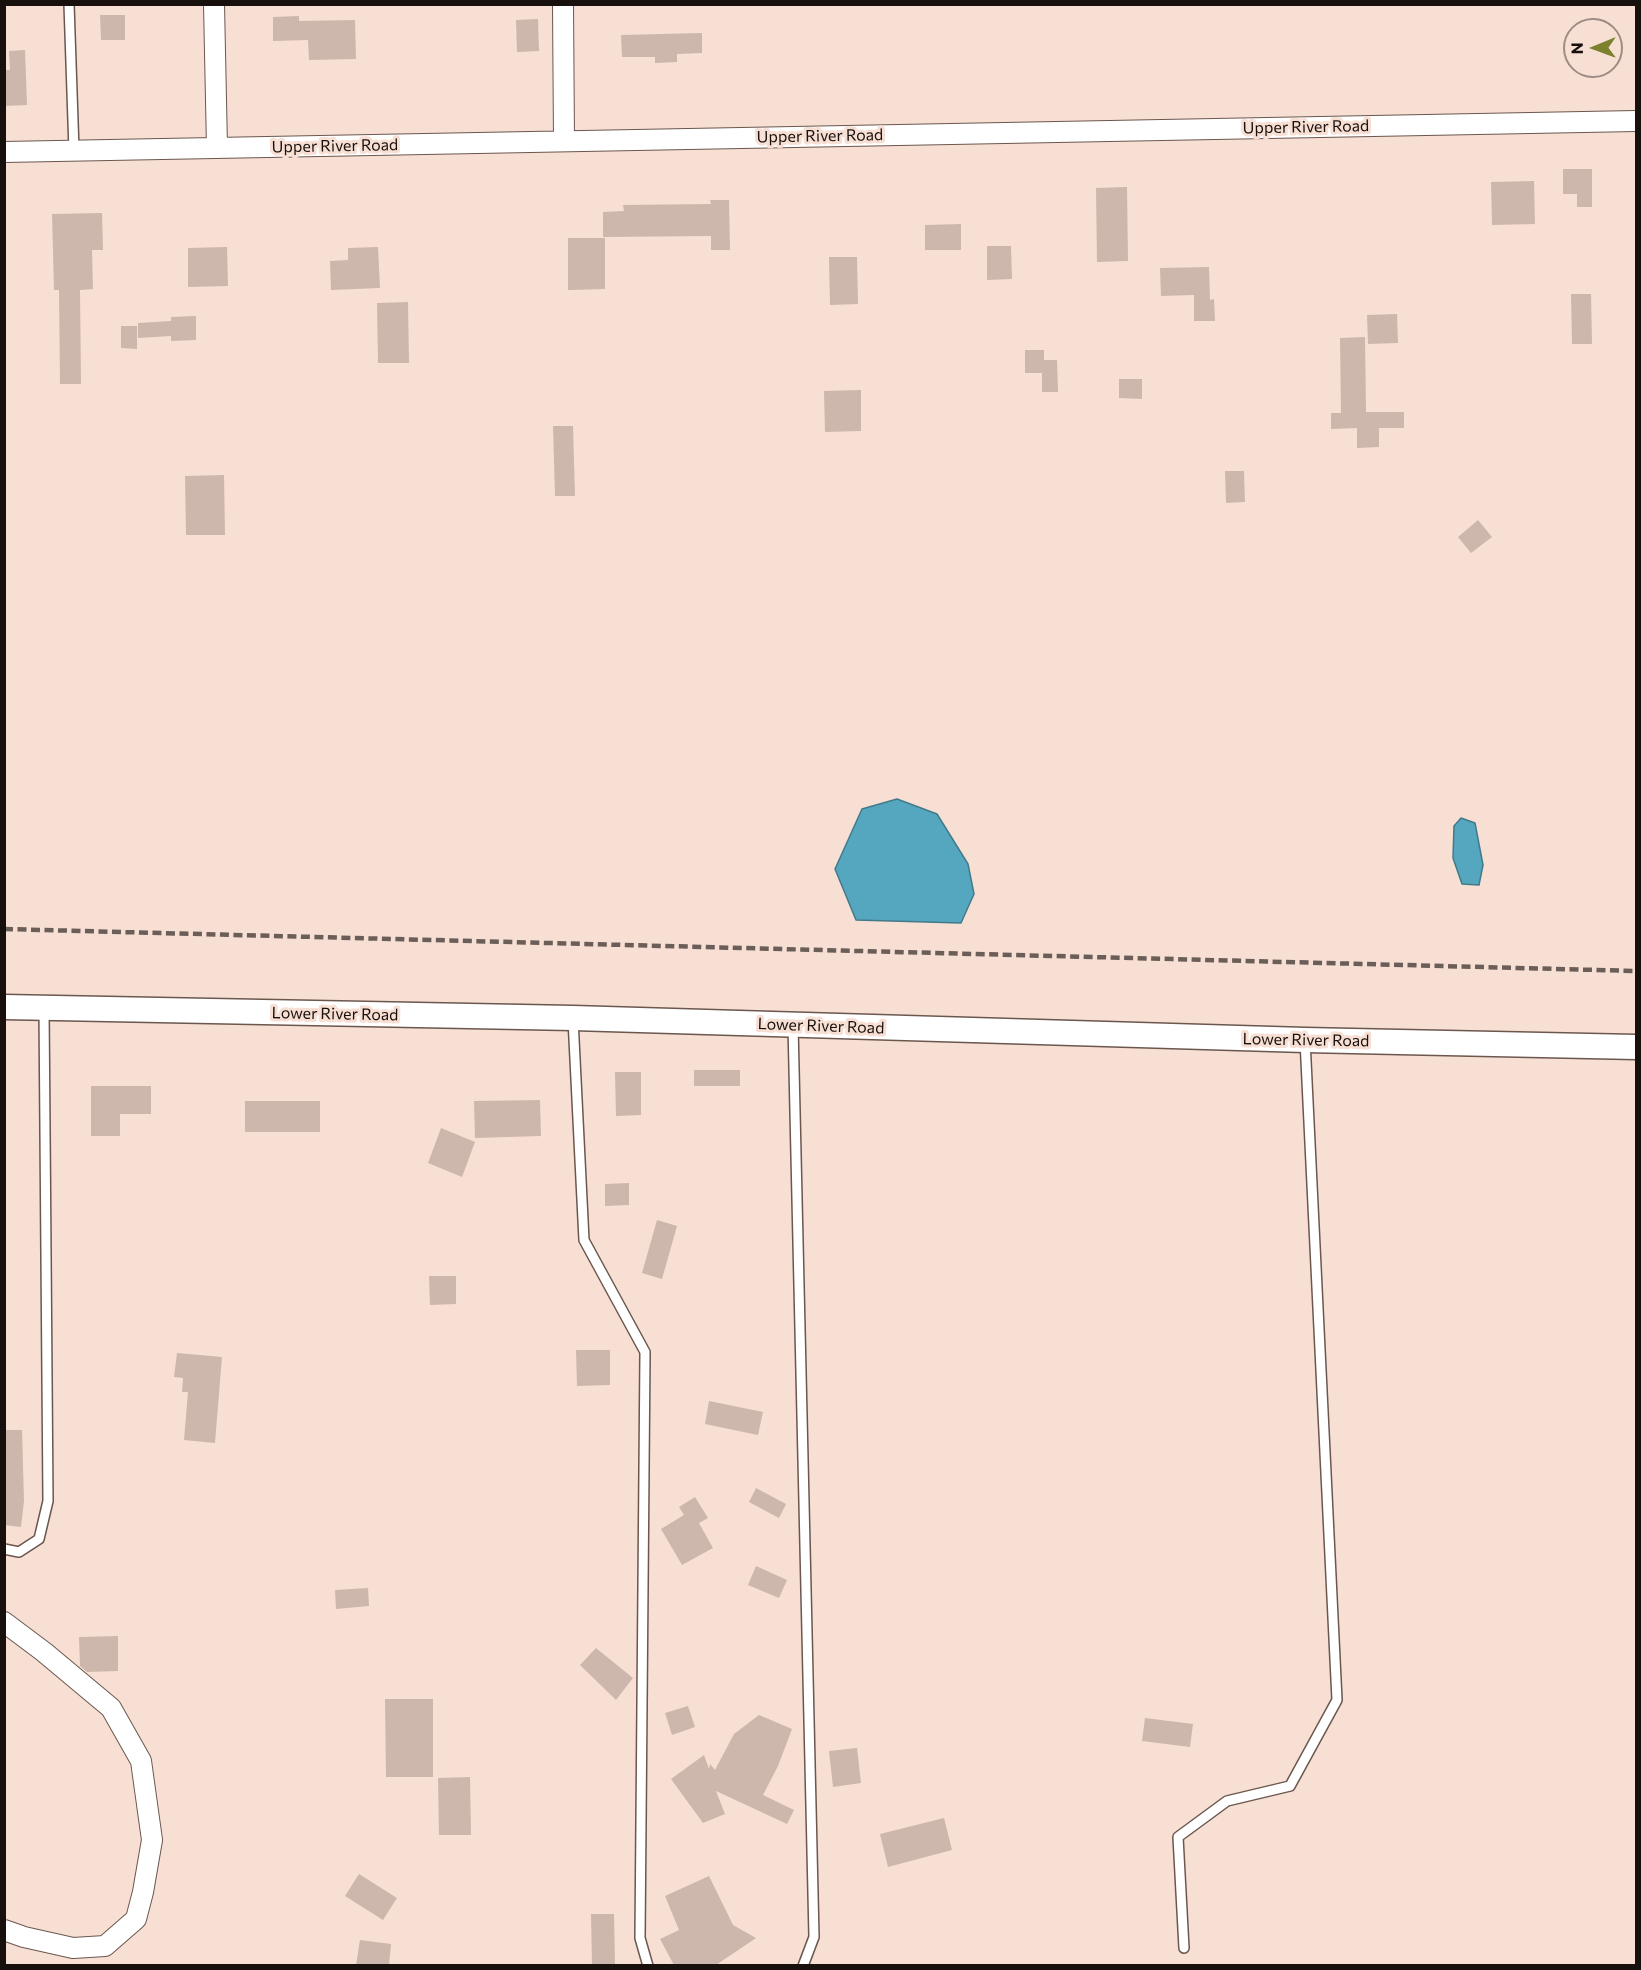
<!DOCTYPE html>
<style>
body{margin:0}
#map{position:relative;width:1641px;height:1970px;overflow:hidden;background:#f7dfd4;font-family:Commissioner,sans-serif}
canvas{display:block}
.frame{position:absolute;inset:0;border:6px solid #18100d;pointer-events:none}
.north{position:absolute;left:1563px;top:18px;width:60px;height:60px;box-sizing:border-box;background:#f7dfd4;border:2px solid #9e8c84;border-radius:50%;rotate:269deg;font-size:16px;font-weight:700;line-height:24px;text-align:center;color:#18100d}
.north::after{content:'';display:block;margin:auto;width:21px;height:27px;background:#7b812c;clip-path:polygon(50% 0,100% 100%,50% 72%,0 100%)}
</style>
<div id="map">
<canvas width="1641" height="1970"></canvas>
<div class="frame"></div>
<div class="north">N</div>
</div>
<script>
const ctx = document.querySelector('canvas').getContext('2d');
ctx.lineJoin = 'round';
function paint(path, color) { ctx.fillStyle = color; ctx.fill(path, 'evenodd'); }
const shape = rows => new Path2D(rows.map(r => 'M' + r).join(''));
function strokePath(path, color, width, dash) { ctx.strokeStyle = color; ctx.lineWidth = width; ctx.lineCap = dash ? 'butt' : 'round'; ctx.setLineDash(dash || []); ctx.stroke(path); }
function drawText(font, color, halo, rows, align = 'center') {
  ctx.font = font + ' Commissioner,sans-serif'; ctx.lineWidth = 6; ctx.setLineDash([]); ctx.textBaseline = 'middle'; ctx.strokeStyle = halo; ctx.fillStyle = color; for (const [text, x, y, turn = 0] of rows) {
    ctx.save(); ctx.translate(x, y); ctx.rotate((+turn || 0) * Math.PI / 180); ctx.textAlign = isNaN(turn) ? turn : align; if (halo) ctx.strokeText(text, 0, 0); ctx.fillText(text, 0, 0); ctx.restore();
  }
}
const water = shape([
 [897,799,937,814,968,864,974,894,961,923,856,920,835,869,862,809,897,799],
 [1461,818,1475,823,1483,865,1479,885,1462,884,1453,858,1454,826,1461,818]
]);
paint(water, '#55a7bf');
strokePath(water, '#437a8a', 1.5);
paint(shape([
 [100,15,125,15,125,40,101,40],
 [299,16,299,21,355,20,356,59,309,60,308,40,273,41,273,17],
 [538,19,539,51,517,52,516,20],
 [702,33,702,53,677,54,677,62,655,63,655,57,622,57,621,35],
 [25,50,27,105,4,106,4,70,10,70,9,51],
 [1563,169,1592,169,1592,207,1577,207,1577,194,1563,194],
 [1534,181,1535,224,1492,225,1491,182],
 [1127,187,1128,261,1097,262,1096,188],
 [710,200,729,200,730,250,711,250,711,236,603,237,603,212,624,211,623,205,711,204],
 [102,213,103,250,92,250,93,289,80,290,81,384,60,384,59,290,54,290,52,214],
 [961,224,961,250,925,250,925,225],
 [568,238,605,238,605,289,568,290],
 [987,246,1011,246,1012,279,987,280],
 [227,247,228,286,188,287,188,248],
 [378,247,380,288,331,290,330,261,348,260,348,248],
 [829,257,857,257,858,304,830,305],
 [1209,267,1210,300,1214,299,1215,321,1194,321,1194,295,1161,296,1160,268],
 [1571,294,1591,294,1592,344,1572,344],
 [408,302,409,363,378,363,377,303],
 [1397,314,1398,343,1368,344,1367,315],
 [196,316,196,340,171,341,171,336,138,338,138,323,171,321,171,317],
 [121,326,137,326,137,349,121,348],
 [1365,337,1366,412,1404,412,1404,428,1379,428,1379,447,1357,448,1357,428,1331,429,1331,413,1341,413,1340,338],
 [1025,350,1044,350,1044,360,1057,360,1058,392,1042,392,1042,373,1025,373],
 [1119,379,1142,379,1142,399,1119,398],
 [861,390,861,431,825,432,824,391],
 [553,426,573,426,575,496,555,496],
 [1225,471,1244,471,1245,502,1226,503],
 [224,475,225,535,186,535,185,476],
 [1478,520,1492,537,1471,553,1458,537],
 [694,1070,740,1070,740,1086,694,1086],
 [615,1072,641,1072,641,1115,616,1116],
 [91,1086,151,1086,151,1114,120,1114,120,1136,91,1136],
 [540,1100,541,1136,475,1138,474,1101],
 [245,1101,320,1101,320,1132,245,1132],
 [441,1128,475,1142,462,1177,428,1163],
 [629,1183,629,1205,605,1206,605,1184],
 [657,1220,677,1226,662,1279,642,1273],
 [429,1276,456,1276,456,1304,430,1305],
 [576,1350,610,1350,610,1385,577,1386],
 [177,1353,222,1357,215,1443,184,1440,188,1392,182,1392,183,1378,174,1377],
 [709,1401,763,1412,758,1435,705,1424],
 [4,1430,22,1430,24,1501,21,1527,4,1525],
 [756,1488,786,1504,779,1518,749,1502],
 [695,1497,708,1518,699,1523,713,1548,682,1565,661,1529,684,1515,679,1507],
 [756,1566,787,1580,779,1598,748,1585],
 [368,1588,369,1606,336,1609,335,1590],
 [118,1636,118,1671,87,1672,80,1666,79,1637],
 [596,1648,633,1678,616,1700,580,1665],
 [385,1699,433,1699,433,1777,386,1777],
 [688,1706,695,1727,672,1735,665,1713],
 [759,1715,792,1729,778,1766,763,1795,794,1810,787,1824,716,1791,725,1814,703,1823,671,1779,704,1755,709,1769,710,1764,715,1770,734,1734],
 [1145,1718,1193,1724,1190,1747,1142,1741],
 [857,1748,861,1783,833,1787,829,1751],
 [470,1777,471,1835,439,1835,438,1778],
 [944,1818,952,1850,888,1867,880,1834],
 [359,1874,397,1898,383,1920,345,1896],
 [709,1876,733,1925,756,1938,716,1965,674,1965,660,1939,679,1930,665,1896],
 [591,1914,614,1914,615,1965,592,1965],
 [360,1940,391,1944,389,1965,356,1965]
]), '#cdb6ab');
const service = shape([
 [69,4,74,151],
 [573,1019,584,1240,645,1352,640,1938,648,1966],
 [793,1025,814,1937,803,1966],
 [4,1549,19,1552,39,1539,48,1501,44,1008],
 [1184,1948,1178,1837,1227,1801,1290,1786,1337,1700,1305,1040]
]);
const minor = shape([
 [214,4,217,148],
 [563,4,564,141],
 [4,152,1636,121],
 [4,1622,44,1652,111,1708,141,1761,152,1840,143,1892,136,1919,105,1946,73,1948,24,1937,4,1930]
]);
const tertiary = shape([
 [4,1007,573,1018,1305,1040,1636,1047]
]);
strokePath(service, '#6b574e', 12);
strokePath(minor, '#6b574e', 22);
strokePath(tertiary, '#6b574e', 27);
strokePath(service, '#fff', 9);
strokePath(minor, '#fff', 20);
strokePath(tertiary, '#fff', 24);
strokePath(shape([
 [4,929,1636,971]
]), '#6b5d57', 4.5, [9, 4.5]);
drawText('16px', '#18100d', '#f7dfd4', [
 ["Upper River Road",1306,127,-1],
 ["Upper River Road",820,136,-1],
 ["Upper River Road",335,146,-1],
 ["Lower River Road",335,1014,1],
 ["Lower River Road",821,1026,2],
 ["Lower River Road",1306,1040,1]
]);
</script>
